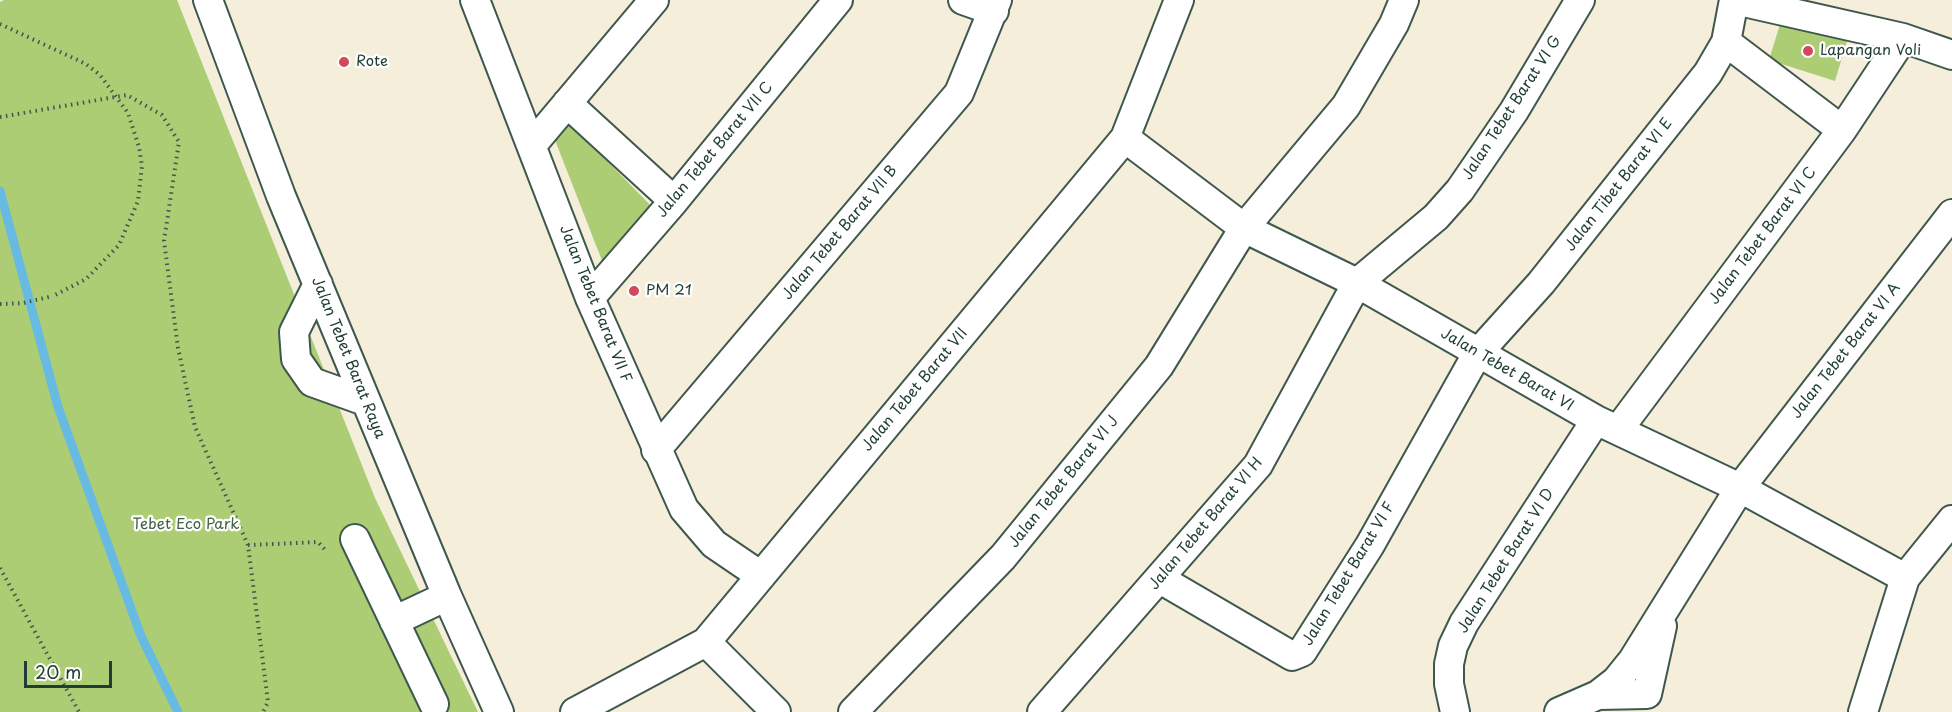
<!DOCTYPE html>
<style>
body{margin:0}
#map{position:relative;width:1952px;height:712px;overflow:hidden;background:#f5eedb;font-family:"Playpen Sans",sans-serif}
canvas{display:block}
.scale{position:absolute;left:24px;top:661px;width:88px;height:27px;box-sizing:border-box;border:3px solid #1f3d34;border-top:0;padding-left:8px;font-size:18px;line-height:21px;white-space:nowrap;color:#1f3d34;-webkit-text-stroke:4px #fff;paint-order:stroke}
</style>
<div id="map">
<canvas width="1952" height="712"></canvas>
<div class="scale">20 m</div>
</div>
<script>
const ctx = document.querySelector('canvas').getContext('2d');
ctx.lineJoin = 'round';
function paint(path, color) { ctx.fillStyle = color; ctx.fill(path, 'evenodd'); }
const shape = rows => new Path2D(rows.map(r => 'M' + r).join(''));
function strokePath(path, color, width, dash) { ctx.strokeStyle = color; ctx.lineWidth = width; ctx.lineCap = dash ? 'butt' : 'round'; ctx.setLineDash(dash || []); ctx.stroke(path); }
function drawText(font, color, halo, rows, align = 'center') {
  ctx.font = font + ' "Playpen Sans",sans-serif'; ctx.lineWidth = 4.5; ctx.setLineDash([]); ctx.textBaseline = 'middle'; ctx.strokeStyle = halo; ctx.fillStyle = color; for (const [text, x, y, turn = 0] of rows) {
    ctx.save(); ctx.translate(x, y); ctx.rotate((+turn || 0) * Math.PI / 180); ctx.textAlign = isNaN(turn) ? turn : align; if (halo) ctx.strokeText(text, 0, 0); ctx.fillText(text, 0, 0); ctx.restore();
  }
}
paint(shape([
 [4,0,177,0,375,498,478,712,0,712,0,2],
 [1781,21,1847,41,1835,81,1769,60],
 [563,116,657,212,608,276,553,135]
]), '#adcd75');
strokePath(shape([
 [0,191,58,407,141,636,178,712]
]), '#67bae2', 9);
const minor = shape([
 [208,0,281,196,447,596,499,712],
 [475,0,590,298,684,509,714,544,761,576],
 [963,0,994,11],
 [1735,0,1903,38,1952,55],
 [1726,42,1842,130],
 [567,103,674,201],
 [1125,138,1244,228,1357,283,1596,420,1740,488,1905,578],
 [532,145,654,0],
 [318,284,294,332,296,359,312,382,365,401],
 [590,298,674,201,838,0],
 [1618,430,1842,130,1903,38],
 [656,450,959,93,997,0],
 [355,539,434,704],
 [1160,579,1292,656,1302,652,1370,545,1477,354,1541,283,1708,73,1726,42,1734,0],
 [394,621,447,596],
 [706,642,776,712],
 [1598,695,1647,694,1662,626],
 [575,712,706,642,1125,138,1179,0],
 [853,712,1003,557,1159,366,1244,228,1346,106,1394,24,1404,0],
 [1042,712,1258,465,1357,283,1436,217,1460,190,1514,111,1580,0],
 [1455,712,1449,684,1449,664,1453,646,1464,623,1596,420],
 [1559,712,1598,695,1616,681,1633,660,1740,488,1952,214],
 [1863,712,1905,578,1952,520]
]);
strokePath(minor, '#3f584d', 32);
strokePath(shape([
 [0,117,127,95,162,115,179,142,164,241,178,348,195,427,248,545,268,702,263,712],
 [0,304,23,303,53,296],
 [248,545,318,542,327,552],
 [0,568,79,712]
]), '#3f584d', 4, [1.5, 4.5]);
strokePath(minor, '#fff', 28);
strokePath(shape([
 [0,24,86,64,100,75,128,113,139,147,142,166,138,201,119,245,86,279,53,296]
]), '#3f584d', 4, [1.5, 4.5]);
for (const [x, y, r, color] of [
 [1808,51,6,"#d1495b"],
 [344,62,6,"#d1495b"],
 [634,291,6,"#d1495b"]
]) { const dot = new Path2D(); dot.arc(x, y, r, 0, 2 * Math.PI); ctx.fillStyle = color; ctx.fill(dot); strokePath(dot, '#fff', 2); }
drawText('15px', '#1f3d34', '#fff', [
 ["Lapangan Voli",1820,51],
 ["Rote",356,62],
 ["PM 21",646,291]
], 'left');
drawText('15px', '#1f3d34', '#fff', [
 ["Jalan Tebet Barat VI G",1512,108,-57],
 ["Jalan Tebet Barat VII C",715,150,-50],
 ["Jalan Tibet Barat VI E",1619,185,-52],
 ["Jalan Tebet Barat VII B",840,233,-50],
 ["Jalan Tebet Barat VI C",1763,236,-53],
 ["Jalan Tebet Barat VII F",595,304,68],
 ["Jalan Tebet Barat VI A",1846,351,-52],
 ["Jalan Tebet Barat Raya",348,358,68],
 ["Jalan Tebet Barat VI",1507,370,30],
 ["Jalan Tebet Barat VII",915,390,-50],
 ["Jalan Tebet Barat VI J",1064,482,-51],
 ["Jalan Tebet Barat VI H",1206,524,-50],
 ["Jalan Tebet Barat VI D",1506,561,-58],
 ["Jalan Tebet Barat VI F",1349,574,-59]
]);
drawText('15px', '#426144', '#fff', [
 ["Tebet Eco Park",186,525]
]);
</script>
